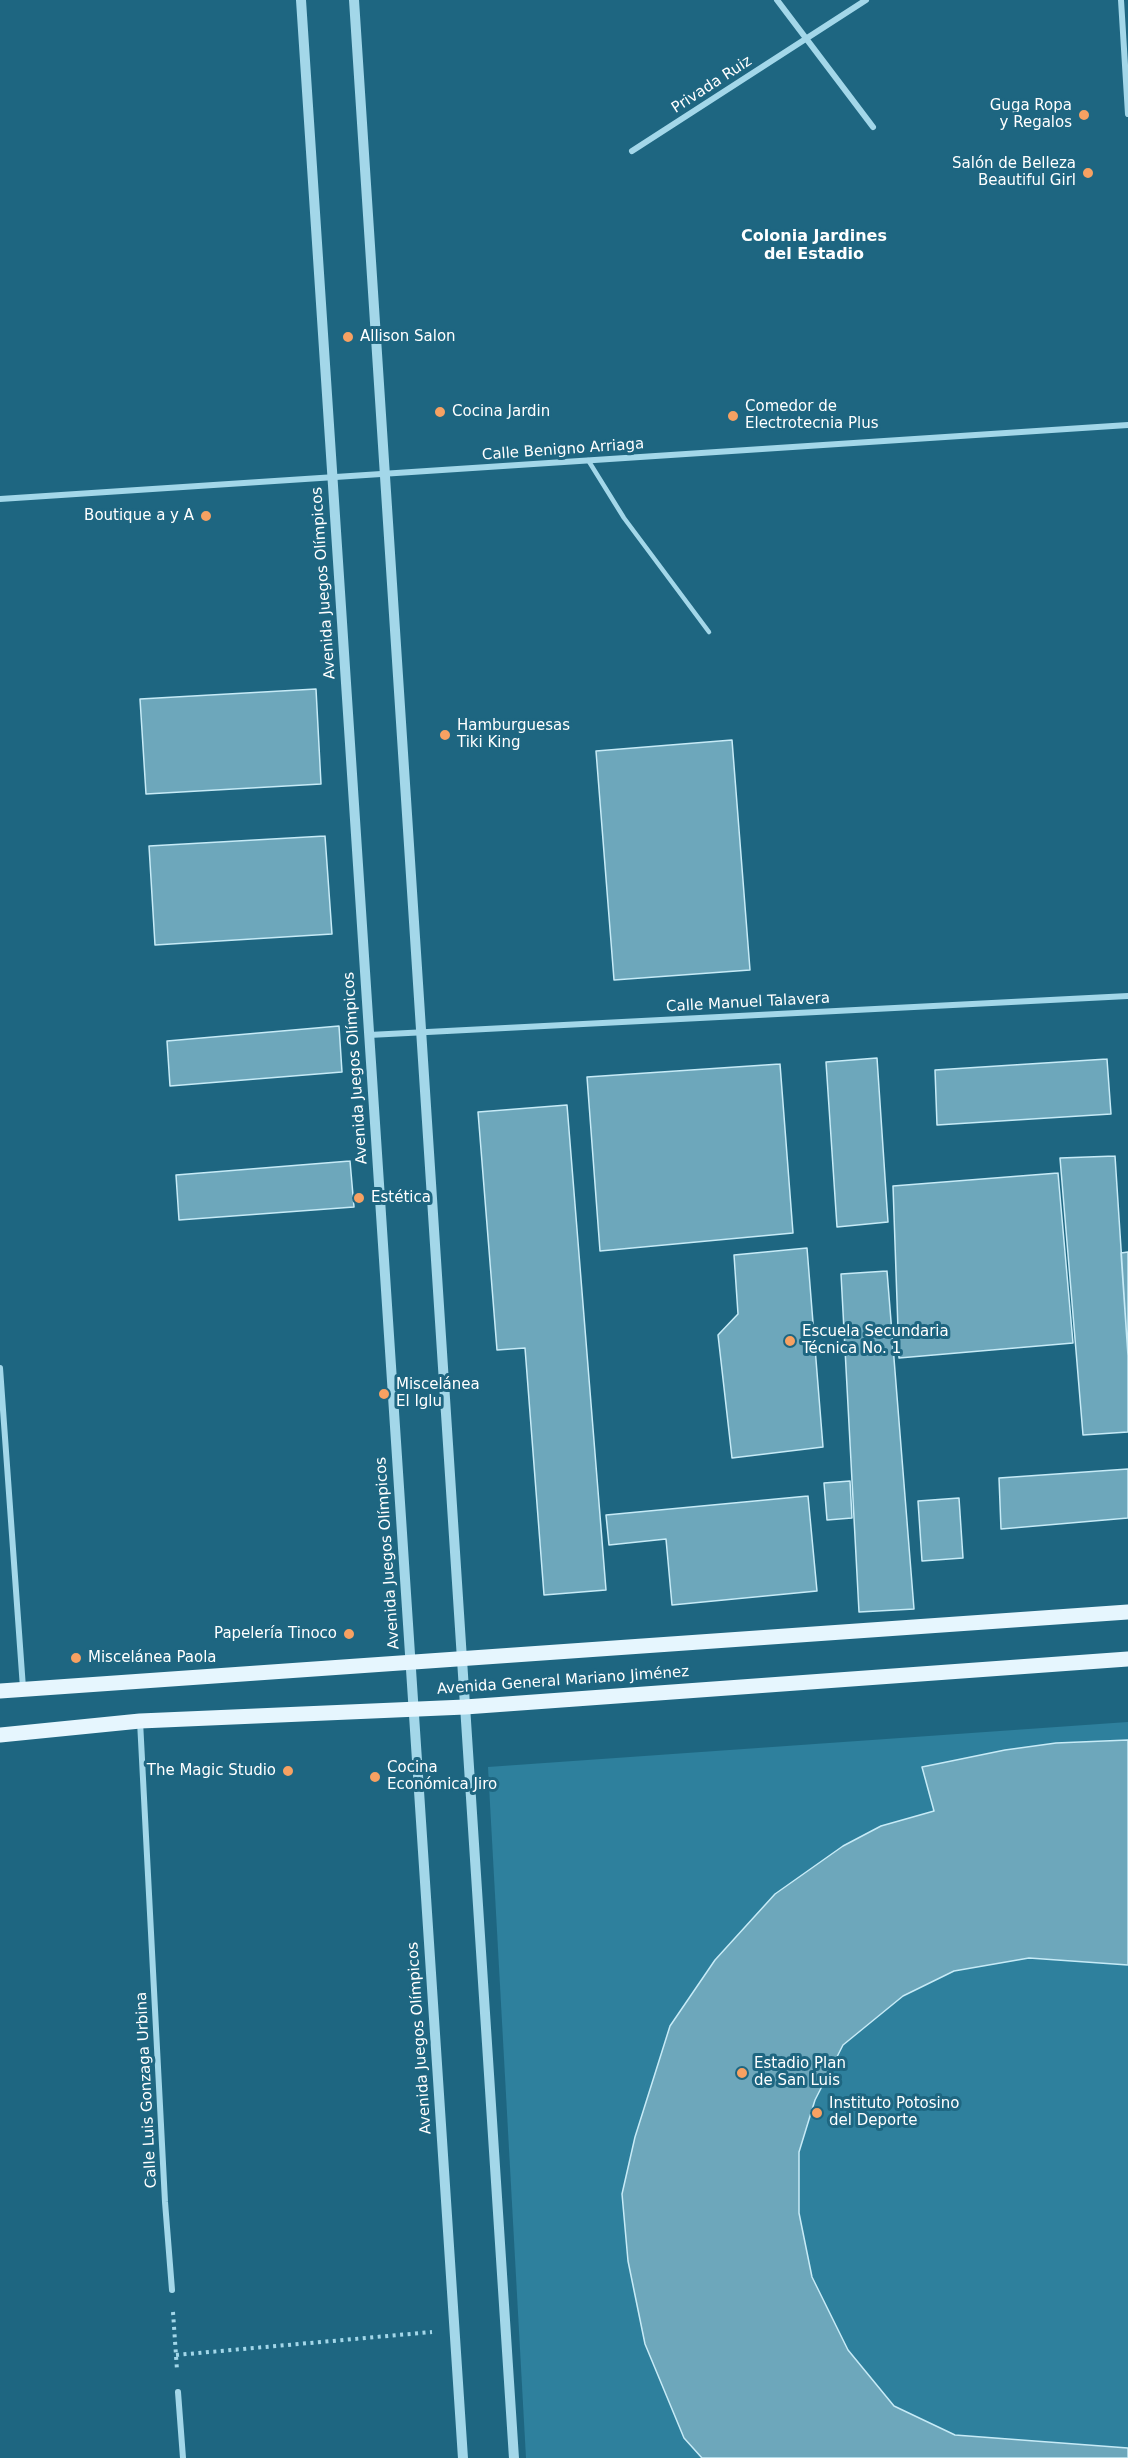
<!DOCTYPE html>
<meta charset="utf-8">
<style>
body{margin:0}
canvas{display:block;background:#1e6681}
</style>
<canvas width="1128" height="2458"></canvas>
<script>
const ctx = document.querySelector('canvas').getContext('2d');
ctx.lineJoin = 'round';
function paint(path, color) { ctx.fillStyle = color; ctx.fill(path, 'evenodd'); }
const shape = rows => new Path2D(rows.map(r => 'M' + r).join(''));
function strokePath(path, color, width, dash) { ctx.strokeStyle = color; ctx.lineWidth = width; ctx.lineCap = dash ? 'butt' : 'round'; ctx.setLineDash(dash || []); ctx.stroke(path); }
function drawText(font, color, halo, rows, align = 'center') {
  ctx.font = font + ' "DejaVu Sans",sans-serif'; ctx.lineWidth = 6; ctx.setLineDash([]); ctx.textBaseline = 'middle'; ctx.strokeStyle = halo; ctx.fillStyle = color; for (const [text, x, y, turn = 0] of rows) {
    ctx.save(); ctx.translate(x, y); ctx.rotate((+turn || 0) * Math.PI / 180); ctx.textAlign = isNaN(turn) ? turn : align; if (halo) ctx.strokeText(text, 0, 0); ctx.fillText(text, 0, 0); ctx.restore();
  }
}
paint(shape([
 [1128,1722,1128,2458,526,2458,488,1767]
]), '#2e809d');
const building = shape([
 [316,689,321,784,146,794,140,699,316,689],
 [732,740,750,970,614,980,596,751,732,740],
 [325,836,332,934,155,945,149,846,325,836],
 [339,1026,342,1072,170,1086,167,1041,339,1026],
 [877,1058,888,1222,837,1227,826,1062,877,1058],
 [1107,1059,1111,1114,937,1125,935,1070,1107,1059],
 [780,1064,793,1233,600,1251,587,1077,780,1064],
 [567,1105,606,1590,544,1595,525,1348,497,1350,478,1112,567,1105],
 [1115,1156,1128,1356,1128,1432,1083,1435,1060,1158,1115,1156],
 [350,1161,354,1207,179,1220,176,1175,350,1161],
 [1058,1173,1073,1343,899,1358,893,1186,1058,1173],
 [807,1248,823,1447,732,1458,718,1335,738,1314,734,1255,807,1248],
 [1128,1252,1128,1356,1121,1253,1128,1252],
 [887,1271,914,1609,859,1612,841,1274,887,1271],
 [1128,1469,1128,1518,1001,1529,999,1478,1128,1469],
 [850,1481,852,1518,827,1520,824,1483,850,1481],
 [808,1496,817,1591,672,1605,666,1539,609,1545,606,1515,808,1496],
 [959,1498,963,1558,922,1561,918,1501,959,1498],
 [1128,1740,1128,1965,1029,1958,954,1971,903,1996,843,2045,815,2100,799,2152,799,2213,812,2277,848,2350,894,2406,955,2435,1128,2448,1128,2458,702,2458,684,2438,645,2344,628,2261,622,2194,635,2137,670,2026,715,1960,775,1894,843,1846,881,1826,934,1811,922,1767,1005,1750,1056,1743,1128,1740]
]);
paint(building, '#6da7bb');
strokePath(building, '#c7ebf7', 1.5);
strokePath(shape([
 [173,2312,177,2370],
 [176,2355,432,2332]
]), '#a3d7e9', 4, [3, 4.5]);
strokePath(shape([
 [588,460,624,518,709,632]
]), '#a3d7e9', 4.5);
strokePath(shape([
 [777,0,873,127],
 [1121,0,1128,114],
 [632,151,866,0],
 [0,499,1128,425],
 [369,1035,1128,996],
 [0,1368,23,1688],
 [140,1721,165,2202,172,2290],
 [178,2392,183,2458]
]), '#a3d7e9', 6);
strokePath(shape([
 [301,0,463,2458],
 [354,0,514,2458]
]), '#a3d7e9', 10);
strokePath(shape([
 [0,1691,1128,1612],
 [0,1735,140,1721,465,1707,1128,1659]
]), '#e6f6fe', 15);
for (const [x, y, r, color] of [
 [1084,115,6,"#f7a162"],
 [1088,173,6,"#f7a162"],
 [348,337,6,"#f7a162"],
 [440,412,6,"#f7a162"],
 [733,416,6,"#f7a162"],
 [206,516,6,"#f7a162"],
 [445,735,6,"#f7a162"],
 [359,1198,6,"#f7a162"],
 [790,1341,6,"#f7a162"],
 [384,1394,6,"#f7a162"],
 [349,1634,6,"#f7a162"],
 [76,1658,6,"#f7a162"],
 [288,1771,6,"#f7a162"],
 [375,1777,6,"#f7a162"],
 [742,2073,6,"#f7a162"],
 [817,2113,6,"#f7a162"]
]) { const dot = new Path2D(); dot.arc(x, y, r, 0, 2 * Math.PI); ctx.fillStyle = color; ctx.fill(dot); strokePath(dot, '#1e6681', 2); }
drawText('15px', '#fff', '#1e6681', [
 ["Privada Ruiz",712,85,-33],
 ["Calle Benigno Arriaga",563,450,-4],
 ["Avenida Juegos Olímpicos",324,583,-94],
 ["Calle Manuel Talavera",748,1003,-3],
 ["Avenida Juegos Olímpicos",356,1068,-94],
 ["Avenida Juegos Olímpicos",388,1553,-94],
 ["Avenida General Mariano Jiménez",563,1681,-4],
 ["Avenida Juegos Olímpicos",420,2038,-94],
 ["Calle Luis Gonzaga Urbina",147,2090,-93]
]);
drawText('15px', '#fff', '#1e6681', [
 ["Guga Ropa",1072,106,"right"],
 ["y Regalos",1072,123,"right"],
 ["Salón de Belleza",1076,164,"right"],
 ["Beautiful Girl",1076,181,"right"],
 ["Allison Salon",360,337],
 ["Comedor de",745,407],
 ["Electrotecnia Plus",745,424],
 ["Cocina Jardin",452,412],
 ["Boutique a y A",194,516,"right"],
 ["Hamburguesas",457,726],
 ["Tiki King",457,743],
 ["Estética",371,1198],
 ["Escuela Secundaria",802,1332],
 ["Técnica No. 1",802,1349],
 ["Miscelánea",396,1385],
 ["El Iglu",396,1402],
 ["Papelería Tinoco",337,1634,"right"],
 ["Miscelánea Paola",88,1658],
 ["Cocina",387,1768],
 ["Económica Jiro",387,1785],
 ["The Magic Studio",276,1771,"right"],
 ["Estadio Plan",754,2064],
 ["de San Luis",754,2081],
 ["Instituto Potosino",829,2104],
 ["del Deporte",829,2121]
], 'left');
drawText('bold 16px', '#fff', '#1e6681', [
 ["Colonia Jardines",814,237],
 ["del Estadio",814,255]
]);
</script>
